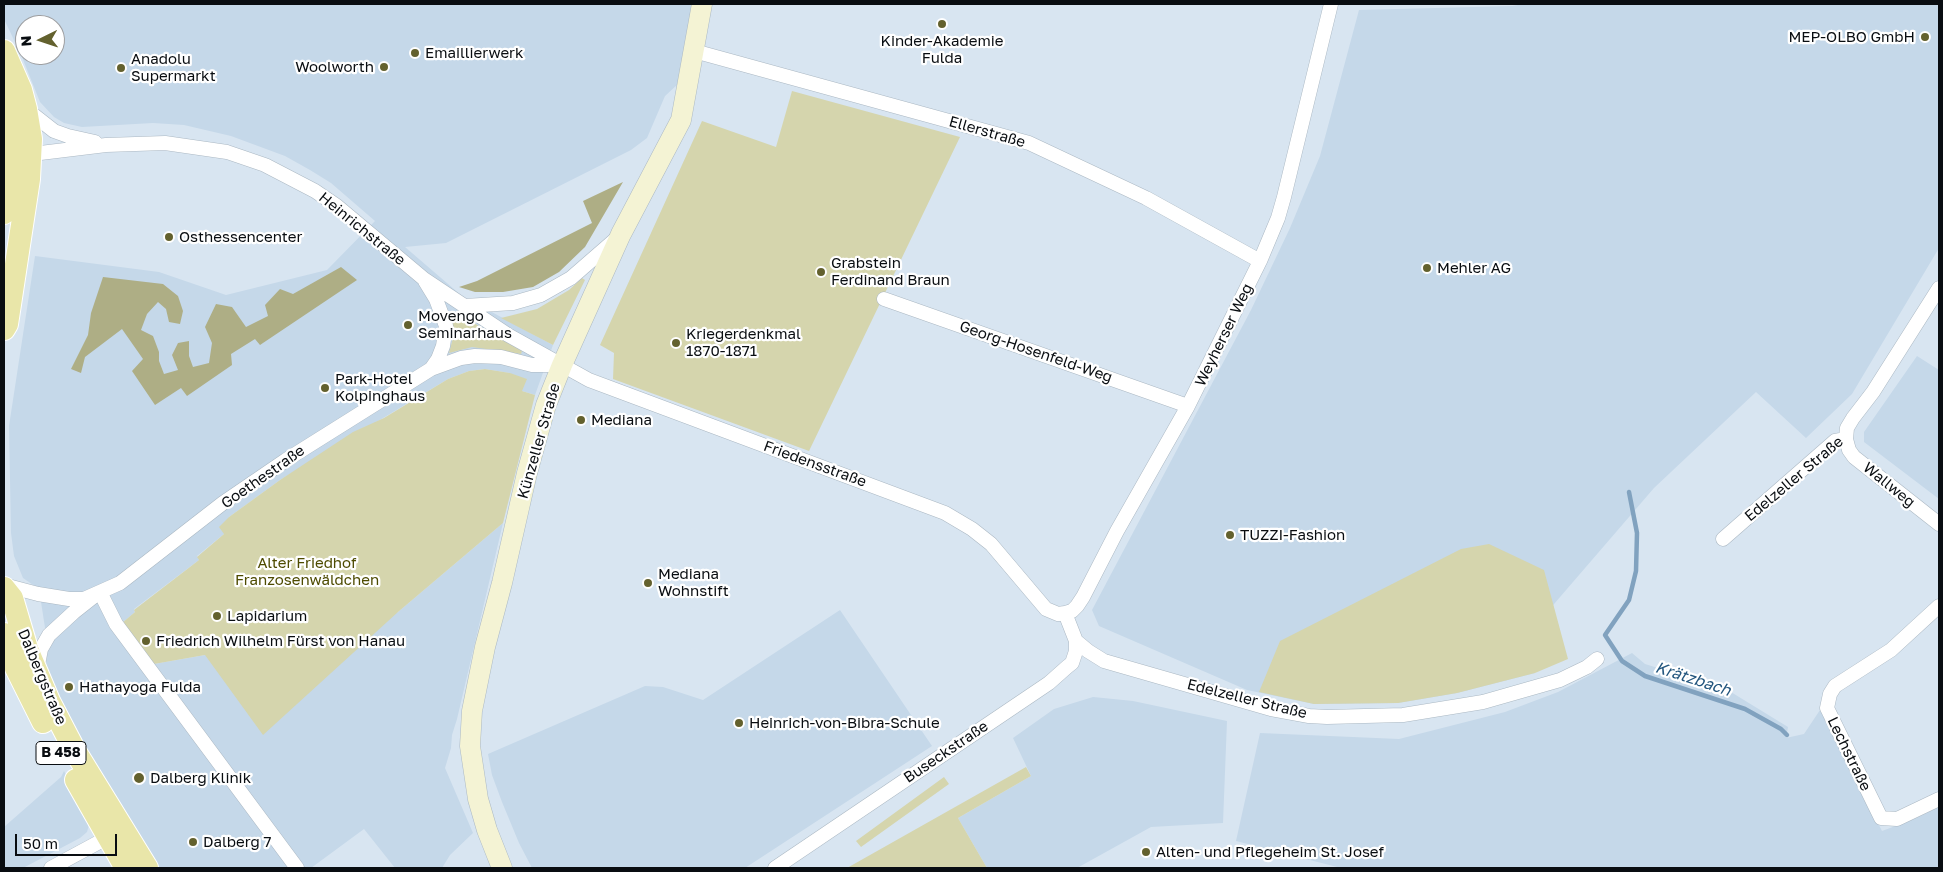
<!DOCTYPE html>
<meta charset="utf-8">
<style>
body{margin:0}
#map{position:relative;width:1943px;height:872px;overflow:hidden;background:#d8e5f1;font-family:"Golos Text",sans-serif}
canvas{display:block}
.frame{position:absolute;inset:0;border:5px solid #090d11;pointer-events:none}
.north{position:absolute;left:15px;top:15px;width:50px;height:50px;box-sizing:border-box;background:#fff;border:1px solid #9d9ea0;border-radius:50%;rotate:266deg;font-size:14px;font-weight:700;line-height:20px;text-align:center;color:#090d11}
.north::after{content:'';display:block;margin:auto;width:18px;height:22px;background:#63612e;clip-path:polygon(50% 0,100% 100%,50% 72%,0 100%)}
.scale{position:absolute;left:15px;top:834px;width:102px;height:22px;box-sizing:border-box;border:2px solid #090d11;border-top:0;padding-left:6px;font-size:15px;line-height:18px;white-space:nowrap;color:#090d11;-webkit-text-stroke:4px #fff;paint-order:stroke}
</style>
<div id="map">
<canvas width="1943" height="872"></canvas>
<div class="frame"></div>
<div class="north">N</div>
<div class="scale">50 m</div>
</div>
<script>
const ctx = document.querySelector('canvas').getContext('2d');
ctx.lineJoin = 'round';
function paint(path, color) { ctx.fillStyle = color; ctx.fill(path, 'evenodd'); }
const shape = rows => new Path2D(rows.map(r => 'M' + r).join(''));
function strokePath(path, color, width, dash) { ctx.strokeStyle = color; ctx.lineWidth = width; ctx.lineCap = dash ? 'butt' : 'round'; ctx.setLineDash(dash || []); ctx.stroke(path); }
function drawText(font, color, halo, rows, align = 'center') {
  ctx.font = font + ' "Golos Text",sans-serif'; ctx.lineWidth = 4.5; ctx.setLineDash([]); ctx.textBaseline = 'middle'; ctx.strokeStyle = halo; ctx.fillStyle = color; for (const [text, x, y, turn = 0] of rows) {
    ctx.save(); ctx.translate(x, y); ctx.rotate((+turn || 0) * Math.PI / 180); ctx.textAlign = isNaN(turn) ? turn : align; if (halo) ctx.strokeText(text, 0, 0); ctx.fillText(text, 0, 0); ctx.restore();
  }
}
paint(shape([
 [4,4,693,4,678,84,665,96,647,138,631,150,446,243,405,247,462,296,553,345,535,395,522,391,510,373,485,369,469,371,448,379,280,480,229,517,224,534,197,556,199,560,134,609,135,612,122,623,154,664,205,655,398,612,503,523,457,719,452,735,451,748,445,768,473,833,450,855,442,868,395,868,364,829,311,868,155,868,53,695,46,665,48,647,39,589,23,578,14,556,11,533,9,426,35,256,159,272,226,295,327,270,375,221,331,183,310,170,285,156,231,136,184,125,153,123,82,127,64,123,54,117,40,102,22,57,4,19],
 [25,25,55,25,55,55,25,55],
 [1524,4,1939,4,1939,248,1852,394,1806,438,1756,392,1654,488,1548,611,1535,673,1457,693,1398,703,1314,704,1247,690,1099,626,1092,610,1251,310,1290,228,1320,156,1359,10,1512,6],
 [1917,356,1939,370,1939,499,1864,442,1864,432],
 [840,610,932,746,745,868,532,868,519,843,502,802,492,775,488,754,645,686,663,687,703,700],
 [1632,653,1645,664,1726,689,1788,727,1786,738,1804,734,1820,710,1882,831,1914,819,1939,807,1939,868,1341,868,1236,841,1260,733,1399,739,1505,712,1558,692],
 [1093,697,1133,701,1227,721,1223,823,1151,827,1077,868,987,868,958,818,1031,776,1013,738,1054,709],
 [64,771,88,818,89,825,87,832,80,838,23,868,4,868,4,827,61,777]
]), '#c5d8e9');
paint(shape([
 [792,91,960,137,809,451,613,379,614,353,600,345,702,121,776,147],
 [582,278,585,280,553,345,501,318,537,309,569,290],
 [460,315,522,351,521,354,472,347,449,353,453,338,452,321],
 [485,369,510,373,527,379,522,391,535,395,503,523,398,612,263,735,205,655,154,664,122,623,135,612,134,610,199,560,197,557,224,534,219,527,229,517,280,480,353,432,384,418,448,379,469,371],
 [1489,544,1544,570,1568,659,1535,673,1457,693,1398,703,1314,704,1259,692,1280,641,1461,549],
 [1026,767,1031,776,958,818,987,868,847,868],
 [944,777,949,784,861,847,856,841]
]), '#d5d5ad');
paint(shape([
 [623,182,585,247,559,272,533,287,503,292,475,292,459,287,477,281,592,223,583,201],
 [341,267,357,280,260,345,255,339,231,354,232,365,187,396,181,388,155,405,132,371,143,359,122,329,85,357,81,373,71,369,88,335,91,313,103,277,163,284,178,296,183,311,180,324,169,322,166,309,158,302,147,314,141,330,153,336,159,352,159,361,164,374,178,370,172,355,178,343,189,341,189,356,193,367,209,363,212,343,205,327,216,304,232,307,246,327,268,316,265,305,280,289,293,294]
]), '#aeae85');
strokePath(shape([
 [1629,492,1637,533,1636,571,1629,600,1605,635,1622,661,1645,676,1745,709,1781,729,1787,735]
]), '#81a2bf', 4.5);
const street = shape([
 [694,51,1029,143,1146,198,1260,261],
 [26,109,54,131,68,136,95,142],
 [24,155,106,145,165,143,227,152,265,165,315,191,337,206,424,279,508,335,589,380,945,513,972,529,991,544,1046,609,1058,614,1065,613,1072,611,1077,606,1083,597,1117,531,1188,406,1260,261,1278,218,1284,197,1331,4],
 [425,281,436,299,446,326,443,346,438,359,431,369],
 [1939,288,1873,392,1853,418,1847,428,1846,439,1849,450,1854,457,1939,524],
 [884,299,1188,406],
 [465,306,513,303,541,295,571,278,617,238],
 [1723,539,1835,441,1846,439],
 [4,585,38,594,69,599,84,599,120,583,223,503,286,460,431,369,461,358,475,356,501,357,532,365,561,365],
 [100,592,116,624,297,868],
 [1939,606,1891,650,1835,686,1830,694,1827,708,1881,818,1897,819,1939,799],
 [1076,641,1088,651,1104,661,1271,709,1309,716,1327,717,1403,715,1483,702,1560,680,1587,667,1597,659],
 [37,670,41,649,49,635,74,612,93,597],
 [51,868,114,834],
 [775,868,1049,683,1067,667,1072,663,1076,651,1076,641,1065,613]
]);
const secondary = shape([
 [502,868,487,830,478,799,470,746,472,711,485,647,502,583,527,473,546,405,562,365,621,234,681,120,702,4]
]);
const primary = shape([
 [4,51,21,90,26,109,31,139,29,179,7,324,4,329],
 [4,90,12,128,13,157,12,173,4,213],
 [4,588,12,598,27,649,49,701,75,751,147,868],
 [4,634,16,668,43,722],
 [76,780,126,868]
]);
strokePath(street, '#abb8c3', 15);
strokePath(secondary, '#abb8c3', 21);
strokePath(primary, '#fff', 24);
strokePath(street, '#fff', 14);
strokePath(secondary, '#f4f3d4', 20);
strokePath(primary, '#e9e6a9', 22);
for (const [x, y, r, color] of [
 [942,24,5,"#63612e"],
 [1925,37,5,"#63612e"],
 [415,53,5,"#63612e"],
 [384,67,5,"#63612e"],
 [121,68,5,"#63612e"],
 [169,237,5,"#63612e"],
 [1427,268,5,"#63612e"],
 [821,272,5,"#63612e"],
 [408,325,5,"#63612e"],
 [676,343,5,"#63612e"],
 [325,388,5,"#63612e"],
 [581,420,5,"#63612e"],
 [1230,535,5,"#63612e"],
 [648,583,5,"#63612e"],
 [217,616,5,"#63612e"],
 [146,641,5,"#63612e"],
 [69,687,5,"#63612e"],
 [739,723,5,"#63612e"],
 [139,778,6,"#63612e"],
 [193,842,5,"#63612e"],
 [1146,852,5,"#63612e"]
]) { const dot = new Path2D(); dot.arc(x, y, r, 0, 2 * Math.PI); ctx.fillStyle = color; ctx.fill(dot); strokePath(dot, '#fff', 2); }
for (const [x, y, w] of [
 [61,753,50]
]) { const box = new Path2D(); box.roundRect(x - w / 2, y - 11.5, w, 23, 4); ctx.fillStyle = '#fff'; ctx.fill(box); strokePath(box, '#090d11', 1); }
drawText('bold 14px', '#090d11', null, [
 ["B 458",61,753]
]);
drawText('15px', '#090d11', '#fff', [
 ["MEP-OLBO GmbH",1915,37,"right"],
 ["Kinder-Akademie",942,41,"center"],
 ["Fulda",942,58,"center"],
 ["Emaillierwerk",425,53],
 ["Anadolu",131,59],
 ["Supermarkt",131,76],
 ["Woolworth",374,67,"right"],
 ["Osthessencenter",179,237],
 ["Grabstein",831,263],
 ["Ferdinand Braun",831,280],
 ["Mehler AG",1437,268],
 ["Movengo",418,316],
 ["Seminarhaus",418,333],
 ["Kriegerdenkmal",686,334],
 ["1870-1871",686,351],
 ["Park-Hotel",335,379],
 ["Kolpinghaus",335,396],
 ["Mediana",591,420],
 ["TUZZI-Fashion",1240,535],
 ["Mediana",658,574],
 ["Wohnstift",658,591],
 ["Lapidarium",227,616],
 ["Friedrich Wilhelm Fürst von Hanau",156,641],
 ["Hathayoga Fulda",79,687],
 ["Heinrich-von-Bibra-Schule",749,723],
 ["Dalberg Klinik",150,778],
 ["Dalberg 7",203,842],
 ["Alten- und Pflegeheim St. Josef",1156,852]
], 'left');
drawText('15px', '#090d11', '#fff', [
 ["Ellerstraße",987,132,16],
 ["Heinrichstraße",362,229,39],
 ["Weyherser Weg",1224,335,-64],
 ["Georg-Hosenfeld-Weg",1036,352,19],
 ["Künzeller Straße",539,441,-74],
 ["Friedensstraße",815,464,20],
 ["Goethestraße",263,477,-35],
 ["Edelzeller Straße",1794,479,-40],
 ["Wallweg",1889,485,39],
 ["Dalbergstraße",42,677,67],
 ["Edelzeller Straße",1247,699,14],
 ["Buseckstraße",946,752,-34],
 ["Lechstraße",1849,754,64]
]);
drawText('15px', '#4e4b00', '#fff', [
 ["Alter Friedhof",307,563],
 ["Franzosenwäldchen",307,580]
]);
drawText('italic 16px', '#23567e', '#fff', [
 ["Krätzbach",1693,679,18]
]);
</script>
